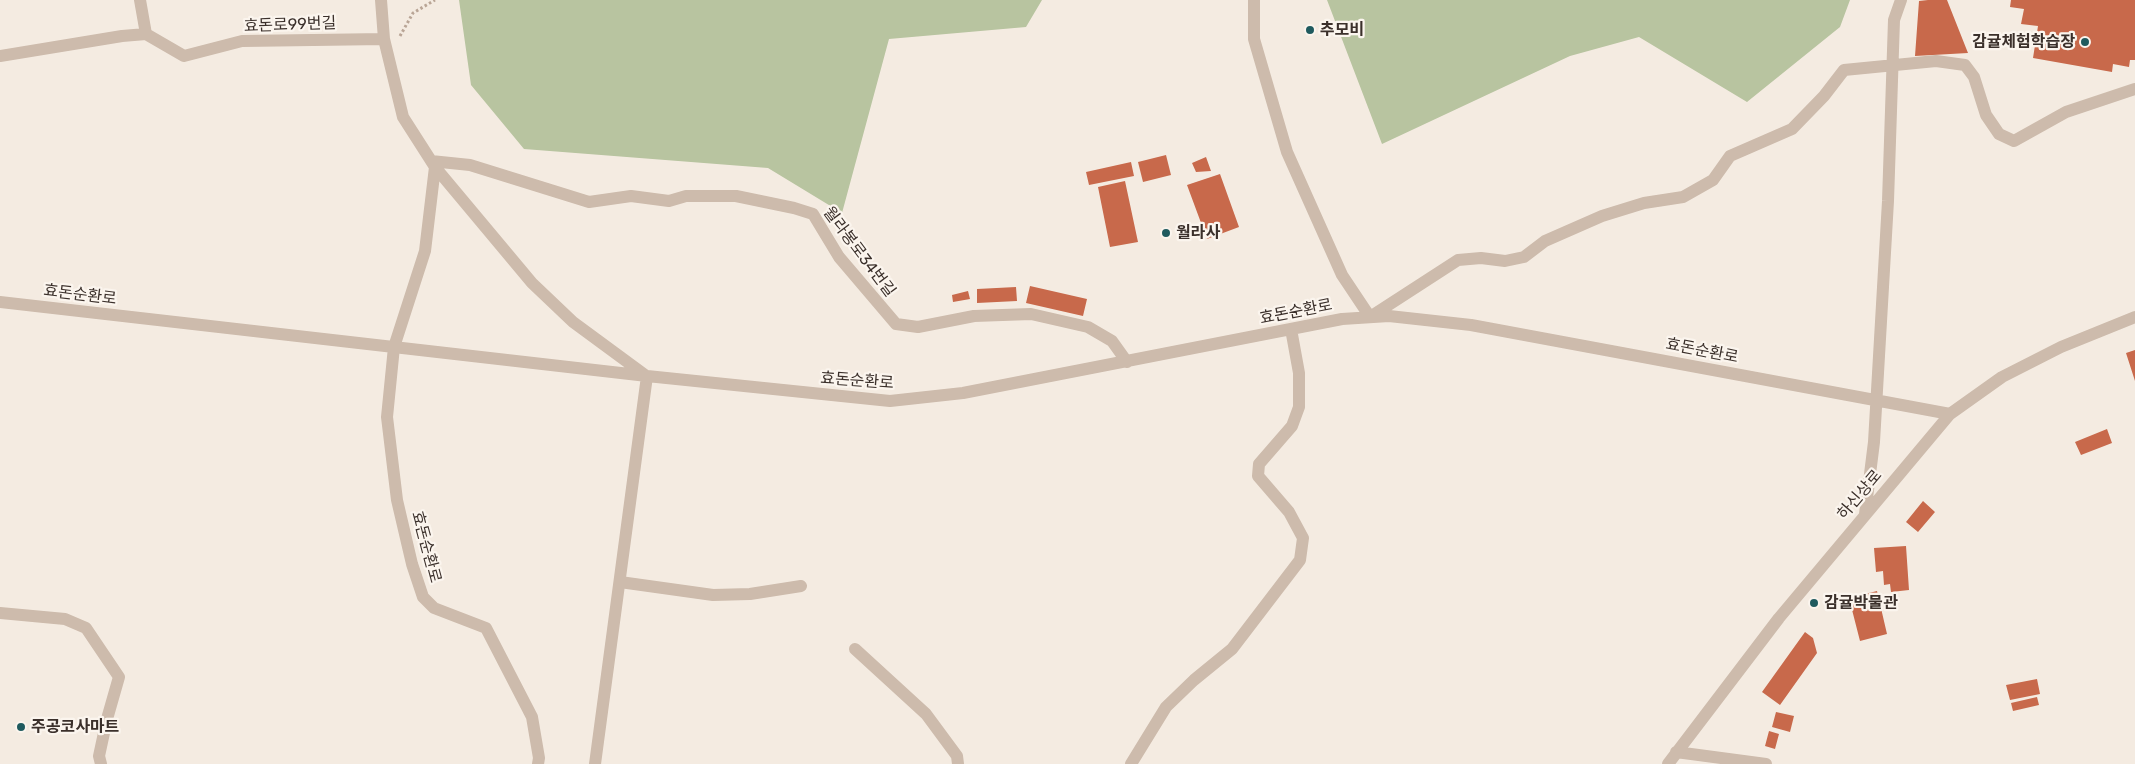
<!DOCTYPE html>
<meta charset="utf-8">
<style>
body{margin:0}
canvas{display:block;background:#f4ebe1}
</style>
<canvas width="2135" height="764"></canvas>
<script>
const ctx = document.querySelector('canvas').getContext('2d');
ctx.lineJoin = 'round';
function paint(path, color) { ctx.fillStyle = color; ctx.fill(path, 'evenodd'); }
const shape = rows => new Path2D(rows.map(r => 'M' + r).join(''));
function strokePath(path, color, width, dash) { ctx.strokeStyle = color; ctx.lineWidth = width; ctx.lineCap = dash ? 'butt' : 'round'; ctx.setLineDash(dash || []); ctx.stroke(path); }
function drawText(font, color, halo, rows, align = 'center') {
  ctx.font = font + ' Rubik,"Noto Sans KR",sans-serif'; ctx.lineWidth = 4.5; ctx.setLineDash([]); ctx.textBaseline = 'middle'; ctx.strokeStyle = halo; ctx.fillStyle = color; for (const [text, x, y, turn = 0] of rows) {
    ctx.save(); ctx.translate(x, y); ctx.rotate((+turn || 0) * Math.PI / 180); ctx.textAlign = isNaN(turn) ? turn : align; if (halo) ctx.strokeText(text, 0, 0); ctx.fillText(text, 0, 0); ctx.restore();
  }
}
paint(shape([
 [459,0,1042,0,1026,27,889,39,842,213,768,168,524,149,471,85],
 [1327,0,1850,0,1840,27,1747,102,1639,37,1570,56,1382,144]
]), '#b8c4a0');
paint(shape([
 [1928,0,1947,0,1968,53,1915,56,1919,1],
 [2011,0,2135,0,2135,60,2130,60,2129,67,2113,64,2112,72,2033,58,2038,26,2021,24,2024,9,2010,7],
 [1166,155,1171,175,1143,182,1138,162],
 [1206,157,1211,171,1196,172,1192,163],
 [1131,162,1134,176,1089,185,1086,172],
 [1220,174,1239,227,1207,239,1187,185],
 [1125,181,1138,242,1110,247,1098,187],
 [1030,286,1087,299,1083,316,1026,303],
 [1016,287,1017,301,977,303,977,289],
 [968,291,970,299,953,302,952,295],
 [2135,350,2135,381,2126,353],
 [2107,429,2112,443,2081,455,2075,442],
 [1923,501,1935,512,1918,532,1906,522],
 [1906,546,1909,590,1891,592,1890,584,1884,585,1883,571,1876,572,1874,548],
 [1877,591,1887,634,1860,641,1849,598],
 [1805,632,1813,638,1817,653,1780,705,1762,692],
 [2037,679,2040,694,2010,700,2006,685],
 [2037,697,2039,705,2013,711,2011,703],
 [1776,712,1794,716,1790,732,1772,727],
 [1769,731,1779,734,1775,749,1765,746]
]), '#c8694b');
strokePath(shape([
 [400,36,413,13,435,0]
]), '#b9a596', 3, [2.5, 2.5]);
strokePath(shape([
 [140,0,146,34],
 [381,0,384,39,403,117,435,167,532,283,573,322,645,375],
 [1254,0,1254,39,1287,152,1342,275,1370,317,1458,260,1481,258,1505,261,1524,257,1545,241,1602,216,1644,203,1683,197,1713,180,1730,156,1792,129,1824,96,1844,70,1936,61,1965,65,1974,77,1986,115,1999,134,2014,141,2066,112,2135,89],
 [0,56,122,36,146,34,184,56,242,41,384,39],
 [431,161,470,165,589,202,631,196,669,201,686,196,736,196,794,208,813,214,839,257,896,324,918,327,974,316,1031,314,1088,327,1112,341,1127,362],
 [435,167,425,251,394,347,387,417,397,500,412,564,423,597,434,608,486,628,532,717,539,758,538,764],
 [0,302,647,376,890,401,963,393,1342,319,1389,316,1471,325,1950,414],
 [1865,514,1874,442,1888,201,1894,20,1901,0],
 [620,582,713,595,750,594,801,586],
 [0,613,65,619,86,628,119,677,107,719,99,756,101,764],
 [855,649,926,714,957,756,958,764],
 [1676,752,1766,764],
 [595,764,647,376],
 [1131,764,1166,707,1194,680,1232,649,1300,560,1303,538,1289,512,1258,476,1259,464,1292,426,1299,407,1299,373,1291,329],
 [1668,764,1779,618,1950,414,2002,377,2061,347,2135,317]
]), '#cdbbac', 12);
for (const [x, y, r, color] of [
 [1310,30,5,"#1f5a5e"],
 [2085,42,5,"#1f5a5e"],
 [1166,233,5,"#1f5a5e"],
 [1814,603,5,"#1f5a5e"],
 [21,727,5,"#1f5a5e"]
]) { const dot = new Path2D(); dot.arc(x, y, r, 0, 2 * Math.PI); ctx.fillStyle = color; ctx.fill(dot); strokePath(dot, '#fbf5ee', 2); }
drawText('16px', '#3b302b', '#fbf5ee', [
 ["효돈로99번길",290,25,-2],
 ["월라봉로34번길",859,252,53],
 ["효돈순환로",80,295,7],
 ["효돈순환로",1296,312,-11],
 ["효돈순환로",1702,351,11],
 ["효돈순환로",857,381,4],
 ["하신상로",1860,495,-50],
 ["효돈순환로",426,547,75]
]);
drawText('bold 16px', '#3b302b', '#fbf5ee', [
 ["추모비",1320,30],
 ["감귤체험학습장",2075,42,"right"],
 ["월라사",1176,233],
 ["감귤박물관",1824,603],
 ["주공코사마트",31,727]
], 'left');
</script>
